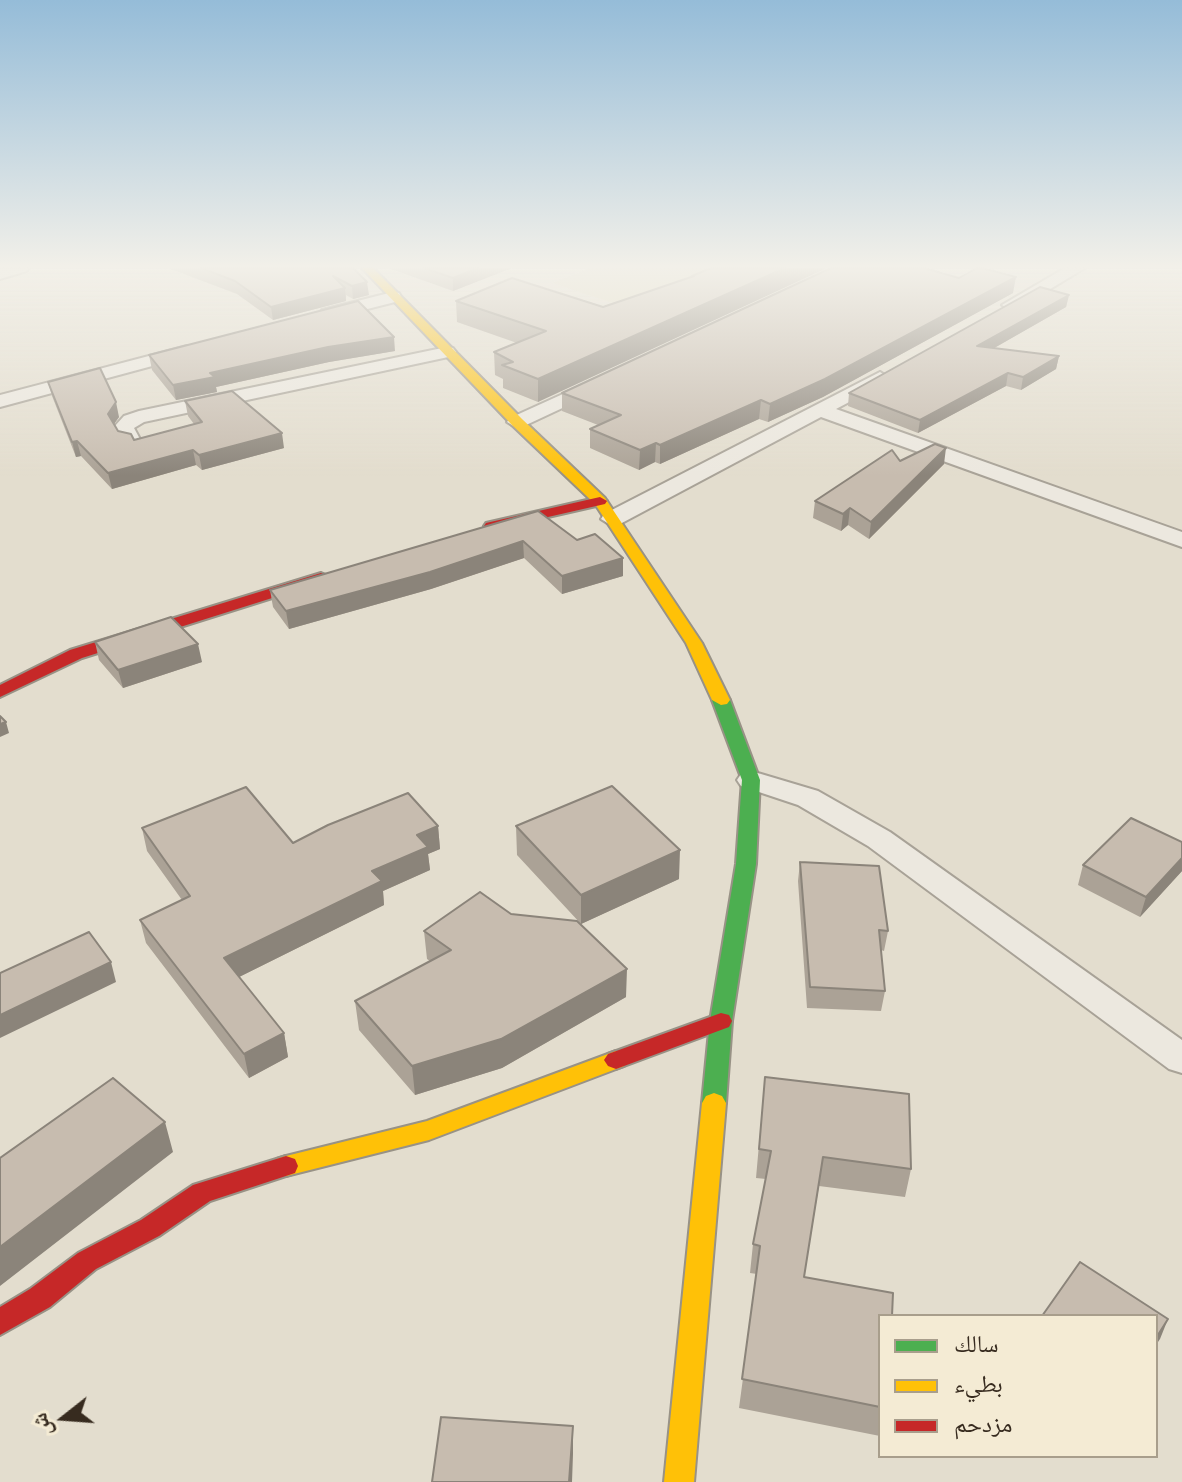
<!DOCTYPE html>
<meta charset="utf-8">
<style>
body{margin:0}
#map{position:relative;width:1182px;height:1482px;overflow:hidden;background:#e3ddce;font-family:"IBM Plex Serif","Noto Naskh Arabic",serif}
canvas{display:block}
.legend{position:absolute;left:878px;top:1314px;width:280px;height:144px;box-sizing:border-box;background:#f4ebd4;border:2px solid #a89e8c;margin:0;padding:10px 14px;list-style:none;font-size:24px;color:#372b1f}
.legend li{display:flex;align-items:center;gap:16px;height:40px}
.legend b{width:40px;border:2px solid #a89e8c}
.north{position:absolute;left:24px;top:1378px;width:80px;height:80px;-webkit-text-stroke:6px #f4ebd4;paint-order:stroke;rotate:253deg;font-size:22px;font-weight:700;line-height:32px;text-align:center;color:#372b1f}
.north::after{content:'';display:block;margin:auto;width:28px;height:36px;background:#372b1f;clip-path:polygon(50% 0,100% 100%,50% 72%,0 100%)}
</style>
<div id="map">
<canvas width="1182" height="1482"></canvas>
<ul class="legend">
<li><b style="height:10px;background:#4caf50"></b>سالك</li>
<li><b style="height:10px;background:#ffc107"></b>بطيء</li>
<li><b style="height:10px;background:#c62828"></b>مزدحم</li>
</ul>
<div class="north">ش</div>
</div>
<script>
const ctx = document.querySelector('canvas').getContext('2d');
ctx.lineJoin = 'round';
function paint(path, color) { ctx.fillStyle = color; ctx.fill(path, 'evenodd'); }
const shape = rows => new Path2D(rows.map(r => 'M' + r).join(''));
function strokePath(path, color, width, dash) { ctx.strokeStyle = color; ctx.lineWidth = width; ctx.lineCap = dash ? 'butt' : 'round'; ctx.setLineDash(dash || []); ctx.stroke(path); }
paint(shape([
 [590,268,729,268,625,307,552,283]
]), '#e2dcbf');
const street = shape([
 [29,268,27,271,0,279,0,269,29,268],
 [1065,268,1085,268,1017,309,1011,310,1002,305,1065,268],
 [393,292,399,293,401,297,399,301,328,319,319,314,322,310,393,292],
 [187,346,196,351,193,355,0,407,0,395,187,346],
 [447,347,453,348,456,352,453,356,144,422,134,428,141,441,131,447,124,445,114,427,124,416,139,411,447,347],
 [880,372,889,378,887,382,836,409,1182,532,1182,547,821,417,620,524,612,526,601,519,604,514,880,372],
 [596,379,606,385,603,389,524,426,517,428,507,422,510,418,596,379],
 [751,771,818,791,890,832,1182,1040,1182,1073,1169,1069,868,846,798,805,741,786,737,780,741,774,751,771]
]);
const fast = shape([
 [721,695,730,700,760,780,756,864,732,1021,726,1103,722,1110,714,1113,706,1110,702,1103,710,1021,736,864,742,780,712,700,721,695]
]);
const slow = shape([
 [362,268,373,268,522,419,605,498,702,643,730,700,727,704,721,705,712,700,686,643,595,504,512,425,362,268],
 [616,1051,624,1054,628,1060,624,1066,429,1140,286,1176,277,1173,274,1166,277,1159,286,1156,427,1121,616,1051],
 [714,1093,722,1096,726,1103,694,1482,664,1482,702,1103,706,1096,714,1093]
]);
const jam = shape([
 [600,497,607,501,605,504,491,530,484,526,486,523,600,497],
 [321,573,326,575,326,581,82,658,0,697,0,685,70,650,321,573],
 [721,1013,729,1015,732,1021,729,1027,616,1069,608,1066,604,1060,608,1054,721,1013],
 [286,1156,295,1159,298,1166,295,1173,210,1201,159,1236,96,1269,50,1307,0,1335,0,1307,30,1289,78,1253,141,1220,193,1185,286,1156]
]);
strokePath(street, '#a8a297', 4);
strokePath(fast, '#989286', 4);
strokePath(slow, '#989286', 4);
strokePath(jam, '#989286', 4);
paint(street, '#ece8df');
paint(fast, '#4caf50');
paint(slow, '#ffc107');
paint(jam, '#c62828');
paint(shape([
 [168,268,353,268,369,295,353,299,346,295,346,301,273,320,237,294],
 [388,268,512,268,453,291],
 [711,268,538,402,503,388,503,379,495,375,494,352,517,343,457,322,456,301,603,307,692,277,692,276],
 [1013,293,823,397,768,422,759,419,660,464,655,462,639,470,590,448,590,429,598,425,562,411,562,393],
 [1069,295,1066,307,994,348,1059,356,1056,369,1021,390,1006,386,918,433,848,406,849,393],
 [395,351,329,362,216,387,217,392,176,400,152,370,149,355],
 [48,382,119,417,114,424,118,431,134,440,194,424,188,416,185,401,284,448,202,470,196,465,112,489,81,456,76,457,52,396],
 [900,461,944,464,869,539,848,525,841,531,813,518,815,501],
 [538,511,623,576,562,594,524,558,431,589,289,629,273,607,270,590],
 [95,642,202,662,123,688,99,660],
 [438,826,440,849,428,854,430,870,383,891,384,905,239,977,284,1033,288,1057,249,1078,146,943,140,920,182,900,147,851,142,828,293,843],
 [516,826,679,879,581,924,517,855],
 [1182,842,1182,871,1140,917,1078,885,1083,865],
 [800,862,888,931,884,951,881,950,885,991,881,1011,807,1008,798,881],
 [424,931,626,997,502,1068,415,1095,359,1030,355,1001,430,961,427,959],
 [765,1077,911,1169,905,1197,819,1186,804,1277,880,1316,880,1436,739,1408,757,1274,750,1273,753,1244,766,1179,756,1178]
]), '#aba296');
paint(shape([
 [478,268,512,268,453,291,453,278],
 [785,268,827,268,538,402,538,379],
 [1016,277,1013,293,823,397,768,422,770,404],
 [367,282,369,295,353,299,352,286],
 [345,288,346,301,273,320,271,307],
 [1069,295,1066,307,975,359,977,346],
 [394,337,395,351,329,362,216,387,217,392,176,400,173,385,210,373,328,347],
 [1059,356,1056,369,1021,390,1023,377],
 [1008,373,1006,386,918,433,920,420],
 [761,400,759,419,660,464,660,445],
 [116,402,119,417,111,428,108,414],
 [282,433,284,448,202,470,199,455],
 [77,441,81,456,76,457,72,442],
 [656,443,655,462,639,470,640,450],
 [946,448,944,464,869,539,871,522],
 [193,450,196,465,112,489,108,473],
 [850,508,848,525,841,531,843,514],
 [523,541,524,558,431,589,289,629,286,611],
 [623,558,623,576,562,594,562,576],
 [198,644,202,662,123,688,118,670],
 [6,722,9,733,0,737,0,724],
 [438,826,440,849,428,854,430,870,383,891,384,905,229,982,224,958,372,871,417,835],
 [680,850,679,879,581,924,581,895],
 [1182,858,1182,871,1140,917,1146,897],
 [111,962,116,982,0,1038,0,1015],
 [627,969,626,997,502,1068,415,1095,412,1066],
 [284,1033,288,1057,249,1078,244,1054],
 [165,1122,173,1152,0,1286,0,1247],
 [1168,1319,1160,1339,1156,1345,1156,1338],
 [573,1426,573,1454,572,1482,569,1482]
]), '#8b847a');
const building = shape([
 [201,268,353,268,367,282,352,286,333,276,345,288,271,307,235,281,201,268],
 [424,268,478,268,453,278,424,268],
 [711,268,785,268,538,379,502,365,513,362,494,352,546,331,456,301,512,278,603,307,694,276,692,276,711,268],
 [831,268,924,268,959,278,977,268,982,268,1016,277,825,379,770,404,761,400,660,445,656,443,640,450,590,429,621,415,562,393,831,268],
 [1040,287,1069,295,977,346,1059,356,1023,377,1008,373,920,420,849,393,1040,287],
 [358,301,394,337,328,347,210,373,215,377,173,385,149,355,358,301],
 [100,368,116,402,108,414,118,431,131,434,134,440,202,422,185,401,232,391,282,433,199,455,193,450,108,473,77,441,72,442,48,382,100,368],
 [935,444,946,448,871,522,850,508,843,514,815,501,892,450,900,461,935,444],
 [538,511,577,540,595,534,623,558,562,576,523,541,430,572,286,611,270,590,538,511],
 [171,617,198,644,118,670,95,642,171,617],
 [0,716,6,722,0,724,0,716],
 [612,786,680,850,581,895,516,826,612,786],
 [246,787,293,843,328,825,408,793,438,826,417,835,428,847,372,871,382,881,224,958,284,1033,244,1054,140,920,190,896,142,828,246,787],
 [1131,818,1182,842,1182,858,1146,897,1083,865,1131,818],
 [800,862,879,866,888,931,879,930,885,991,810,987,800,862],
 [480,892,511,914,577,921,627,969,501,1039,412,1066,355,1001,451,950,424,931,480,892],
 [89,932,111,962,0,1015,0,973,89,932],
 [765,1077,909,1094,911,1169,823,1157,804,1277,893,1293,892,1316,880,1316,880,1407,742,1379,760,1246,753,1244,771,1151,759,1149,765,1077],
 [113,1078,165,1122,0,1247,0,1158,113,1078],
 [1080,1262,1168,1319,1156,1338,1156,1316,1042,1316,1080,1262],
 [441,1417,573,1426,569,1482,432,1482,441,1417]
]);
paint(building, '#c7bcaf');
strokePath(building, '#8b847a', 2);
const sky = ctx.createLinearGradient(0, 0, 0, 476);
sky.addColorStop(0, '#95bcd8');
sky.addColorStop(0.56, '#f2f0e9');
sky.addColorStop(1, '#f2f0e900');
ctx.fillStyle = sky;
ctx.fillRect(0, 0, 1182, 476);
</script>
